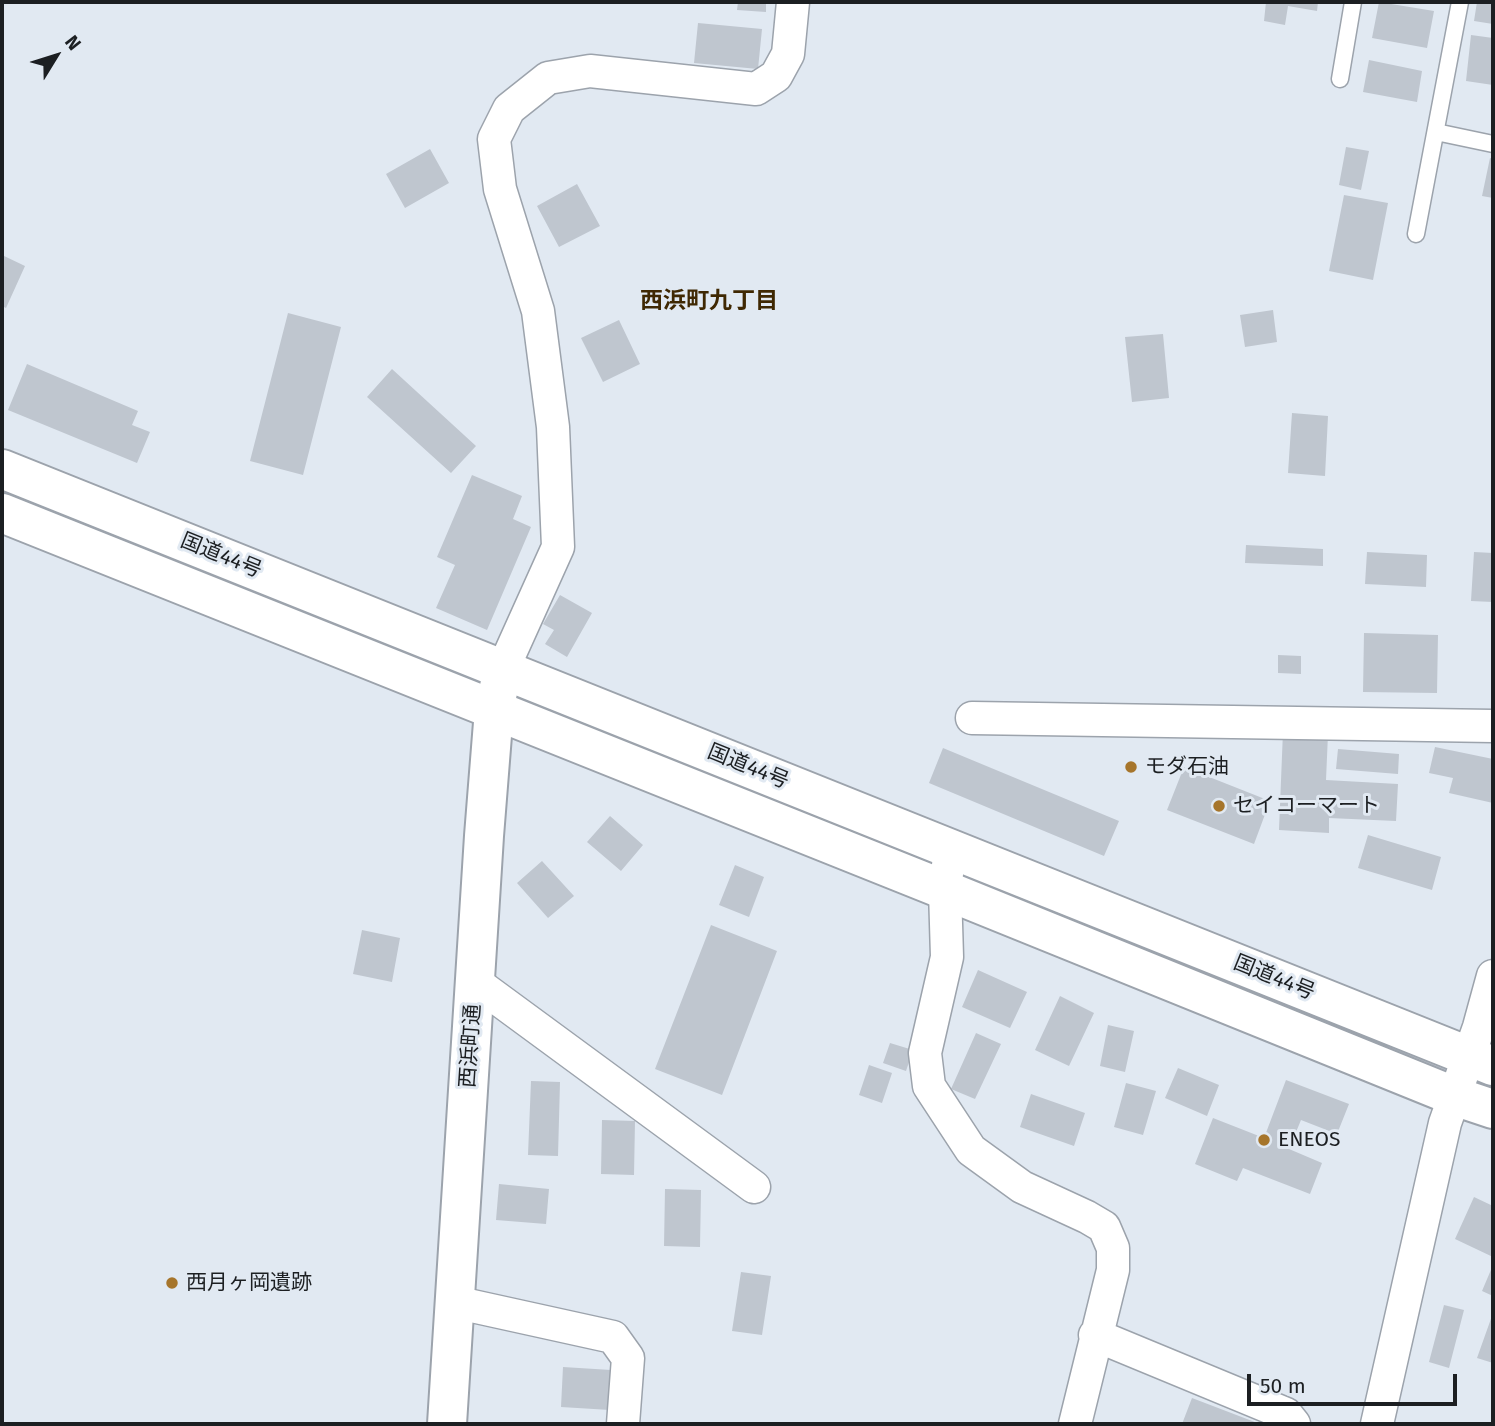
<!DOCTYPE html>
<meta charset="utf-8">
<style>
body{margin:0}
#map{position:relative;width:1495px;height:1426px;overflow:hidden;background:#e1e9f2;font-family:"Fira Sans",sans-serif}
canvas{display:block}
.frame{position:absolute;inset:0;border:4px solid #1c1f22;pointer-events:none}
.north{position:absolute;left:21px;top:21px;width:70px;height:70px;-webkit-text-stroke:5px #e1e9f2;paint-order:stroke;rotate:52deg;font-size:19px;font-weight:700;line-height:28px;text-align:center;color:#1c1f22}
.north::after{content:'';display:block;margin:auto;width:24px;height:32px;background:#1c1f22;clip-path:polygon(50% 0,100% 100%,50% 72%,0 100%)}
.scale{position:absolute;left:1247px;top:1374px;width:210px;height:32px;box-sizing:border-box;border:4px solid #1c1f22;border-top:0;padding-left:9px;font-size:21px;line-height:24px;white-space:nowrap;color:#1c1f22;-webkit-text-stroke:5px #e1e9f2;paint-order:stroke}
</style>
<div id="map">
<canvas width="1495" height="1426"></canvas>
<div class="frame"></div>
<div class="north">N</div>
<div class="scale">50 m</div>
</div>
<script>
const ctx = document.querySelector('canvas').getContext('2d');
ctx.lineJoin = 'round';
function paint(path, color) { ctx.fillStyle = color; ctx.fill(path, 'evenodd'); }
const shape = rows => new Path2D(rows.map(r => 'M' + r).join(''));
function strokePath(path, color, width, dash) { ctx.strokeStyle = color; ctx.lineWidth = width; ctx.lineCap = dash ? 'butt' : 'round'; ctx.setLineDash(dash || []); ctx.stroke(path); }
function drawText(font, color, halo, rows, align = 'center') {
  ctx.font = font + ' "Fira Sans","Noto Sans JP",sans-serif'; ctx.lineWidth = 6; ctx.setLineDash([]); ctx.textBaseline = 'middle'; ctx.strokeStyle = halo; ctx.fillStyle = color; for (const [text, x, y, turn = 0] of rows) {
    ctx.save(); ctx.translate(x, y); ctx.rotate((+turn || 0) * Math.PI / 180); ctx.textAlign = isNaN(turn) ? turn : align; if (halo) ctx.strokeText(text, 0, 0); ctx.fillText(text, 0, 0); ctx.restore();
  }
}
paint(shape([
 [738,2,766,2,766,12,737,10],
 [1266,2,1318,2,1317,11,1288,6,1285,25,1264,21],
 [1379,2,1434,11,1427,48,1372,38],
 [1477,2,1493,2,1493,24,1474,21],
 [698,23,762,29,758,69,694,63],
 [1471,35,1493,38,1493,85,1466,81],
 [1369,60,1422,71,1417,102,1363,92],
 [1346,147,1369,151,1361,190,1339,185],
 [430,149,449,183,405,208,386,174],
 [1490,158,1493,159,1493,198,1482,196],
 [577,184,600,226,559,247,537,206],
 [1344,195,1388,203,1373,280,1329,271],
 [2,255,25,266,6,308,2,306],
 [1273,310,1277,342,1245,347,1240,315],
 [288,313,341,327,303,475,250,461],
 [619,320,640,364,603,382,581,338],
 [1163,334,1169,398,1132,402,1125,337],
 [27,364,138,411,132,425,150,432,137,463,8,410],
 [392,369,476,446,451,473,367,397],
 [1292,413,1328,416,1325,476,1288,473],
 [472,475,522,496,513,519,531,527,487,630,436,608,455,565,437,557],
 [1246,545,1323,549,1323,566,1245,563],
 [1367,552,1427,555,1426,587,1365,584],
 [1474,552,1493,553,1493,602,1471,601],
 [560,595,592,613,567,657,545,644,554,630,543,624],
 [1364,633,1438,635,1437,693,1363,692],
 [1278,655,1301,656,1301,674,1278,673],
 [1283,731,1328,734,1326,780,1398,784,1396,821,1329,818,1329,833,1279,830],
 [1435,747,1493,759,1493,803,1449,793,1453,778,1429,773],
 [943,748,1119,821,1104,856,929,783],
 [1338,749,1399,754,1398,774,1336,769],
 [1184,767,1270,801,1254,844,1167,810],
 [610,816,643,845,621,871,587,842],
 [1368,835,1441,857,1432,890,1358,868],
 [542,861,574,896,548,918,517,883],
 [735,865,764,877,749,917,719,905],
 [711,925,777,951,722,1095,655,1069],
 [362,930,400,938,392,982,353,974],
 [978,970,1027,992,1010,1028,962,1007],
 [1060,996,1094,1013,1069,1066,1035,1050],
 [1108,1025,1134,1031,1125,1072,1100,1066],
 [976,1033,1001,1044,975,1099,951,1089],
 [890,1043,913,1050,906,1071,883,1063],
 [869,1065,892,1073,882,1103,859,1095],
 [1178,1068,1219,1085,1207,1116,1165,1098],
 [1286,1080,1349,1104,1337,1134,1301,1120,1289,1149,1322,1163,1310,1194,1243,1168,1237,1181,1195,1164,1213,1118,1264,1138],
 [531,1081,560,1082,558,1156,528,1155],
 [1126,1083,1156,1091,1143,1135,1114,1127],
 [1031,1094,1085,1113,1074,1146,1020,1127],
 [602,1120,635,1121,634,1175,601,1174],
 [499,1184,549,1189,546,1224,496,1220],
 [665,1189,701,1190,700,1247,664,1246],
 [1474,1197,1493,1206,1493,1257,1455,1239],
 [1493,1265,1493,1296,1482,1291],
 [741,1272,771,1276,762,1335,732,1331],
 [1444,1305,1464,1310,1449,1368,1429,1362],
 [1493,1313,1493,1363,1477,1358],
 [563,1367,611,1370,610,1410,561,1407],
 [1192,1398,1260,1424,1182,1424]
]), '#bfc6cf');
const lane = shape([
 [1340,79,1353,2],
 [1436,132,1493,144],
 [1416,234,1460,2]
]);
const street = shape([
 [503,669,558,547,553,427,538,311,500,189,494,139,509,109,548,78,590,71,756,89,776,76,788,54,793,2],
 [972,718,1493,726],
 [950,849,945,890,947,957,925,1053,929,1086,971,1150,1022,1187,1087,1217,1104,1227,1113,1248,1113,1270,1075,1424],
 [475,982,754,1187],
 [454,1302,613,1337,628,1358,623,1424],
 [1095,1335,1286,1414,1294,1424],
 [1377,1424,1445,1123,1479,1027,1493,976]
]);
const secondary = shape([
 [447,1424,484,836,494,710,503,669]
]);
const highway = shape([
 [2,469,1493,1066],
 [2,513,945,890,1454,1096,1493,1109]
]);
strokePath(lane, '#9ca3ac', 19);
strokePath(street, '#9ca3ac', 35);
strokePath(secondary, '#9ca3ac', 42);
strokePath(highway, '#9ca3ac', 42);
strokePath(lane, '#fff', 16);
strokePath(street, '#fff', 32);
strokePath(secondary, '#fff', 38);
strokePath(highway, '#fff', 38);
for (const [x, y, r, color] of [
 [1131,767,7,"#a6752b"],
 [1219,806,7,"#a6752b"],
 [1264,1140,7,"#a6752b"],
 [172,1283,7,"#a6752b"]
]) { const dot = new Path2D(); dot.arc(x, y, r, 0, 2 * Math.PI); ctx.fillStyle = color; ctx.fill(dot); strokePath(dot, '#e1e9f2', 2.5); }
drawText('21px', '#1c1f22', '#e1e9f2', [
 ["国道44号",221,556,22],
 ["国道44号",748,767,22],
 ["国道44号",1274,978,22],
 ["西浜町通",471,1046,-86]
]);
drawText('21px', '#1c1f22', '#e1e9f2', [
 ["モダ石油",1145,767],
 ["セイコーマート",1233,806],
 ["ENEOS",1278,1140],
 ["西月ヶ岡遺跡",186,1283]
], 'left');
drawText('bold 23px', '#3f2803', '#e1e9f2', [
 ["西浜町九丁目",709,302]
]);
</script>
